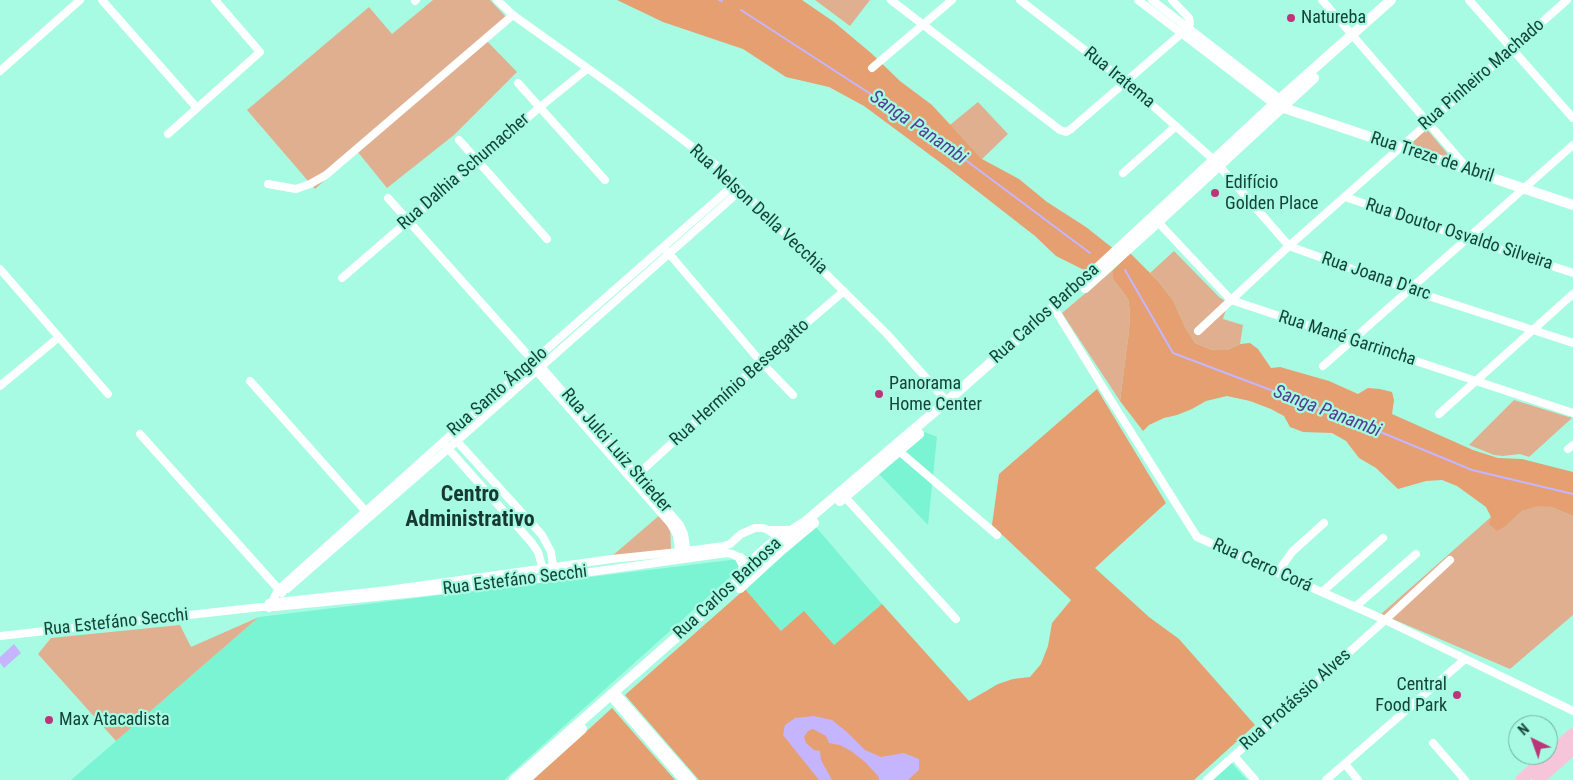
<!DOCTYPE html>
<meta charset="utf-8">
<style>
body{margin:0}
#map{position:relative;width:1573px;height:780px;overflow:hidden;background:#a8fbe3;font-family:"Roboto Condensed",sans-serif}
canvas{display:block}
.north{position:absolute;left:1508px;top:715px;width:50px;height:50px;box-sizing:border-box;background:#a8fbe3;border:1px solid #6db19f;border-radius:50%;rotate:318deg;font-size:14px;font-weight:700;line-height:20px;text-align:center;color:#144338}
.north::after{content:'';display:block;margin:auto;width:18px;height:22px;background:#bb3578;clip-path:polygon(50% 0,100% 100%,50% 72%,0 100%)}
</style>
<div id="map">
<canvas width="1573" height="780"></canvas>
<div class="north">N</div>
</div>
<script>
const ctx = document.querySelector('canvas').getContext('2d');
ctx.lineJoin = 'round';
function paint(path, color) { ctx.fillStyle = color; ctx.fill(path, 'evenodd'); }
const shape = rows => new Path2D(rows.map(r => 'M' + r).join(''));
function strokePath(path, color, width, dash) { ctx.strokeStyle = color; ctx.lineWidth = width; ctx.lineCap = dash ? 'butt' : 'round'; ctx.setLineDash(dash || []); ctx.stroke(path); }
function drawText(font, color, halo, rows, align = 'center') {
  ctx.font = font + ' "Roboto Condensed",sans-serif'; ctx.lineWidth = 4.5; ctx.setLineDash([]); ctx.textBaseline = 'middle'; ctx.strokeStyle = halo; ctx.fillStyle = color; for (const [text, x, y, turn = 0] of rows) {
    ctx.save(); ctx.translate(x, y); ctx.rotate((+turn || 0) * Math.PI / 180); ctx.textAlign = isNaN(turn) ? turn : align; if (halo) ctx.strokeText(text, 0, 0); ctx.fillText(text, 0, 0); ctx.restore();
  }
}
paint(shape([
 [925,432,937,437,928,525,878,473],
 [816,527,882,604,834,645,781,631,745,589],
 [739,559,740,568,504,780,71,780,259,617],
 [1231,762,1247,780,1211,780]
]), '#7bf4d4');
paint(shape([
 [433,0,490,0,507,18,484,38,517,72,454,135,387,188,357,151,315,189,247,110,369,7,392,34],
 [815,0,870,0,850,26],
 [978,102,1008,134,982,159,952,127,945,129],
 [1425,127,1452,159,1406,142],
 [1174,251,1219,297,1228,303,1223,319,1243,325,1240,344,1227,350,1212,350,1195,343,1185,327,1173,300,1158,281,1150,273],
 [1113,270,1113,279,1128,299,1130,312,1129,331,1120,401,1062,313],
 [1514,400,1572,418,1529,457,1520,454,1503,456,1494,455,1469,445],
 [1537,505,1551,507,1573,516,1573,615,1510,669,1381,614,1491,517,1507,525,1522,511],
 [661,514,670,524,671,549,612,556],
 [259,617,116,741,38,654,51,638,180,625,191,647]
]), '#e0af90');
paint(shape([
 [617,0,802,0,834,22,871,53,900,81,932,105,982,159,1019,179,1047,202,1086,227,1115,250,1090,273,1056,256,1035,236,949,169,864,106,829,87,786,77,743,49,663,22],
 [1130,253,1158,281,1173,300,1185,327,1195,343,1212,350,1227,350,1240,344,1250,343,1258,349,1271,368,1280,367,1329,381,1358,394,1368,388,1380,389,1392,392,1394,400,1392,414,1473,450,1498,458,1522,459,1573,472,1573,516,1551,507,1537,506,1522,511,1507,525,1497,531,1489,524,1491,517,1486,507,1457,486,1442,480,1426,481,1398,489,1376,468,1359,458,1346,441,1332,433,1303,432,1290,427,1284,416,1271,409,1250,401,1227,396,1206,401,1192,409,1177,415,1164,418,1149,425,1143,431,1120,401,1129,331,1130,312,1128,299,1113,279,1113,270],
 [1097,389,1166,503,1095,568,1149,617,1179,639,1255,725,1194,780,699,780,625,695,745,589,781,631,804,611,834,645,882,604,969,701,998,684,1013,679,1030,677,1041,664,1048,646,1052,623,1071,600,992,525,999,474],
 [612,708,675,780,533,780]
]), '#e59f70');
paint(shape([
 [14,644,21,653,4,668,0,663,0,657],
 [814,716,832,720,847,732,865,750,881,757,904,753,919,759,919,770,908,780,879,780,878,776,865,762,851,751,840,745,829,743,826,736,813,729,808,731,804,737,806,743,814,750,820,751,821,760,832,780,819,780,783,735,785,725,795,718]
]), '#c5b5ff');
strokePath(shape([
 [719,0,722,1],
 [741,10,920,126,1090,253],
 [1125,270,1173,353,1366,426,1472,470,1573,494]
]), '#c5b5ff', 2);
strokePath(shape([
 [102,0,197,108],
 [497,0,513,15,618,90,717,166,887,334,951,406],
 [891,0,1060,130,1066,132,1071,129,1182,33],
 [1020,0,1126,82,1214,160,1289,246,1410,290,1573,343],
 [1138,0,1274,104],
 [1152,0,1280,99],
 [1172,0,1189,18,1190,24,1187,28],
 [1322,0,1468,169],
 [1469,0,1573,118],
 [415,1,416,0],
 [872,68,952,0],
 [0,71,80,0],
 [518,83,605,180],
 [168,134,260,52,215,0],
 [459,140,547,239],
 [1123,173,1176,126],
 [268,184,296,189,310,184,326,175,513,15],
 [1345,197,1466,238,1573,273],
 [388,198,526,353,535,360,680,525,684,534,687,554],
 [1156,220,1231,300,1573,413],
 [666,250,761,362,793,395],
 [0,269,108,394],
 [342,278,540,107,587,69],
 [1052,308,1057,313,1105,391,1197,537,1385,620,1573,711],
 [1198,331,1289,246,1567,0],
 [1323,366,1573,145],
 [534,368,670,523,677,535,680,558],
 [250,381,369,515],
 [0,386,59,337],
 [1439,414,1573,294],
 [140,434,282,593],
 [454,438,542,535,551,552,554,572],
 [445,445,532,543,538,552,544,573],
 [1568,449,1573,445],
 [899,451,997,535],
 [637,475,761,362,844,291],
 [845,497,956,619],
 [1278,572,1292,552,1324,523],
 [287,589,457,441,741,190],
 [1322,592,1383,538],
 [269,603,388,590,612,559,679,552,724,546,730,544,741,534,755,528,763,528,771,531,778,539,779,552],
 [1355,607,1416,554],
 [269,608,278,590,531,363,735,184],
 [0,636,261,607,275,607,416,593,555,577,727,553,732,554,745,560],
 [615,692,692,780],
 [610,696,683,780],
 [1433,743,1465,780],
 [1234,756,1255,780],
 [1345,764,1358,780],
 [1207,780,1385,620,1450,560],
 [1326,780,1465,659]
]), '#fff', 8);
strokePath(shape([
 [1278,106,1573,205],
 [1085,288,1158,222,1314,78],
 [840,501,919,434],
 [771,531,789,531],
 [740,558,744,566,741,575],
 [740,588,779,552,814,523],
 [514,780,688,627,739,580,757,556,765,549,772,543,805,522,946,402,1090,275,1274,104,1391,0],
 [525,780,582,729]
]), '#fff', 10);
strokePath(shape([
 [1521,780,1573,734],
 [1538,780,1573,749]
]), '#f7c5d9', 12);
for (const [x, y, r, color] of [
 [1291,18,5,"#bb3578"],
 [1215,193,5,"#bb3578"],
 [879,394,5,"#bb3578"],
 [1457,695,5,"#bb3578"],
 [49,720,5,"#bb3578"]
]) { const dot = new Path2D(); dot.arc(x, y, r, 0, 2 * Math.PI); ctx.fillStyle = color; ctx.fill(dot); strokePath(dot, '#a8fbe3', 2); }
drawText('18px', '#144338', '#a8fbe3', [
 ["Natureba",1301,18],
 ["Edifício",1225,183],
 ["Golden Place",1225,204],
 ["Panorama",889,384],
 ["Home Center",889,405],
 ["Central",1447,685,"right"],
 ["Food Park",1447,706,"right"],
 ["Max Atacadista",59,720]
], 'left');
drawText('18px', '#144338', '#a8fbe3', [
 ["Rua Pinheiro Machado",1482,75,-41],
 ["Rua Iratema",1119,78,39],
 ["Rua Treze de Abril",1432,158,18],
 ["Rua Dalhia Schumacher",464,172,-41],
 ["Rua Nelson Della Vecchia",758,210,43],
 ["Rua Doutor Osvaldo Silveira",1459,235,18],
 ["Rua Joana D'arc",1376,277,19],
 ["Rua Carlos Barbosa",1045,314,-42],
 ["Rua Mané Garrincha",1347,339,18],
 ["Rua Hermínio Bessegatto",740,383,-42],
 ["Rua Santo Ângelo",498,392,-41],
 ["Rua Julci Luiz Strieder",616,451,49],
 ["Rua Cerro Corá",1262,566,24],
 ["Rua Estefáno Secchi",515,581,-7],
 ["Rua Carlos Barbosa",728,589,-43],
 ["Rua Estefáno Secchi",116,623,-6],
 ["Rua Protássio Alves",1296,700,-42]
]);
drawText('italic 19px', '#563c91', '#a8fbe3', [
 ["Sanga Panambi",918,128,35],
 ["Sanga Panambi",1327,412,21]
]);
drawText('bold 22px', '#163930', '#a8fbe3', [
 ["Centro",470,495],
 ["Administrativo",470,520]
]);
</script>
